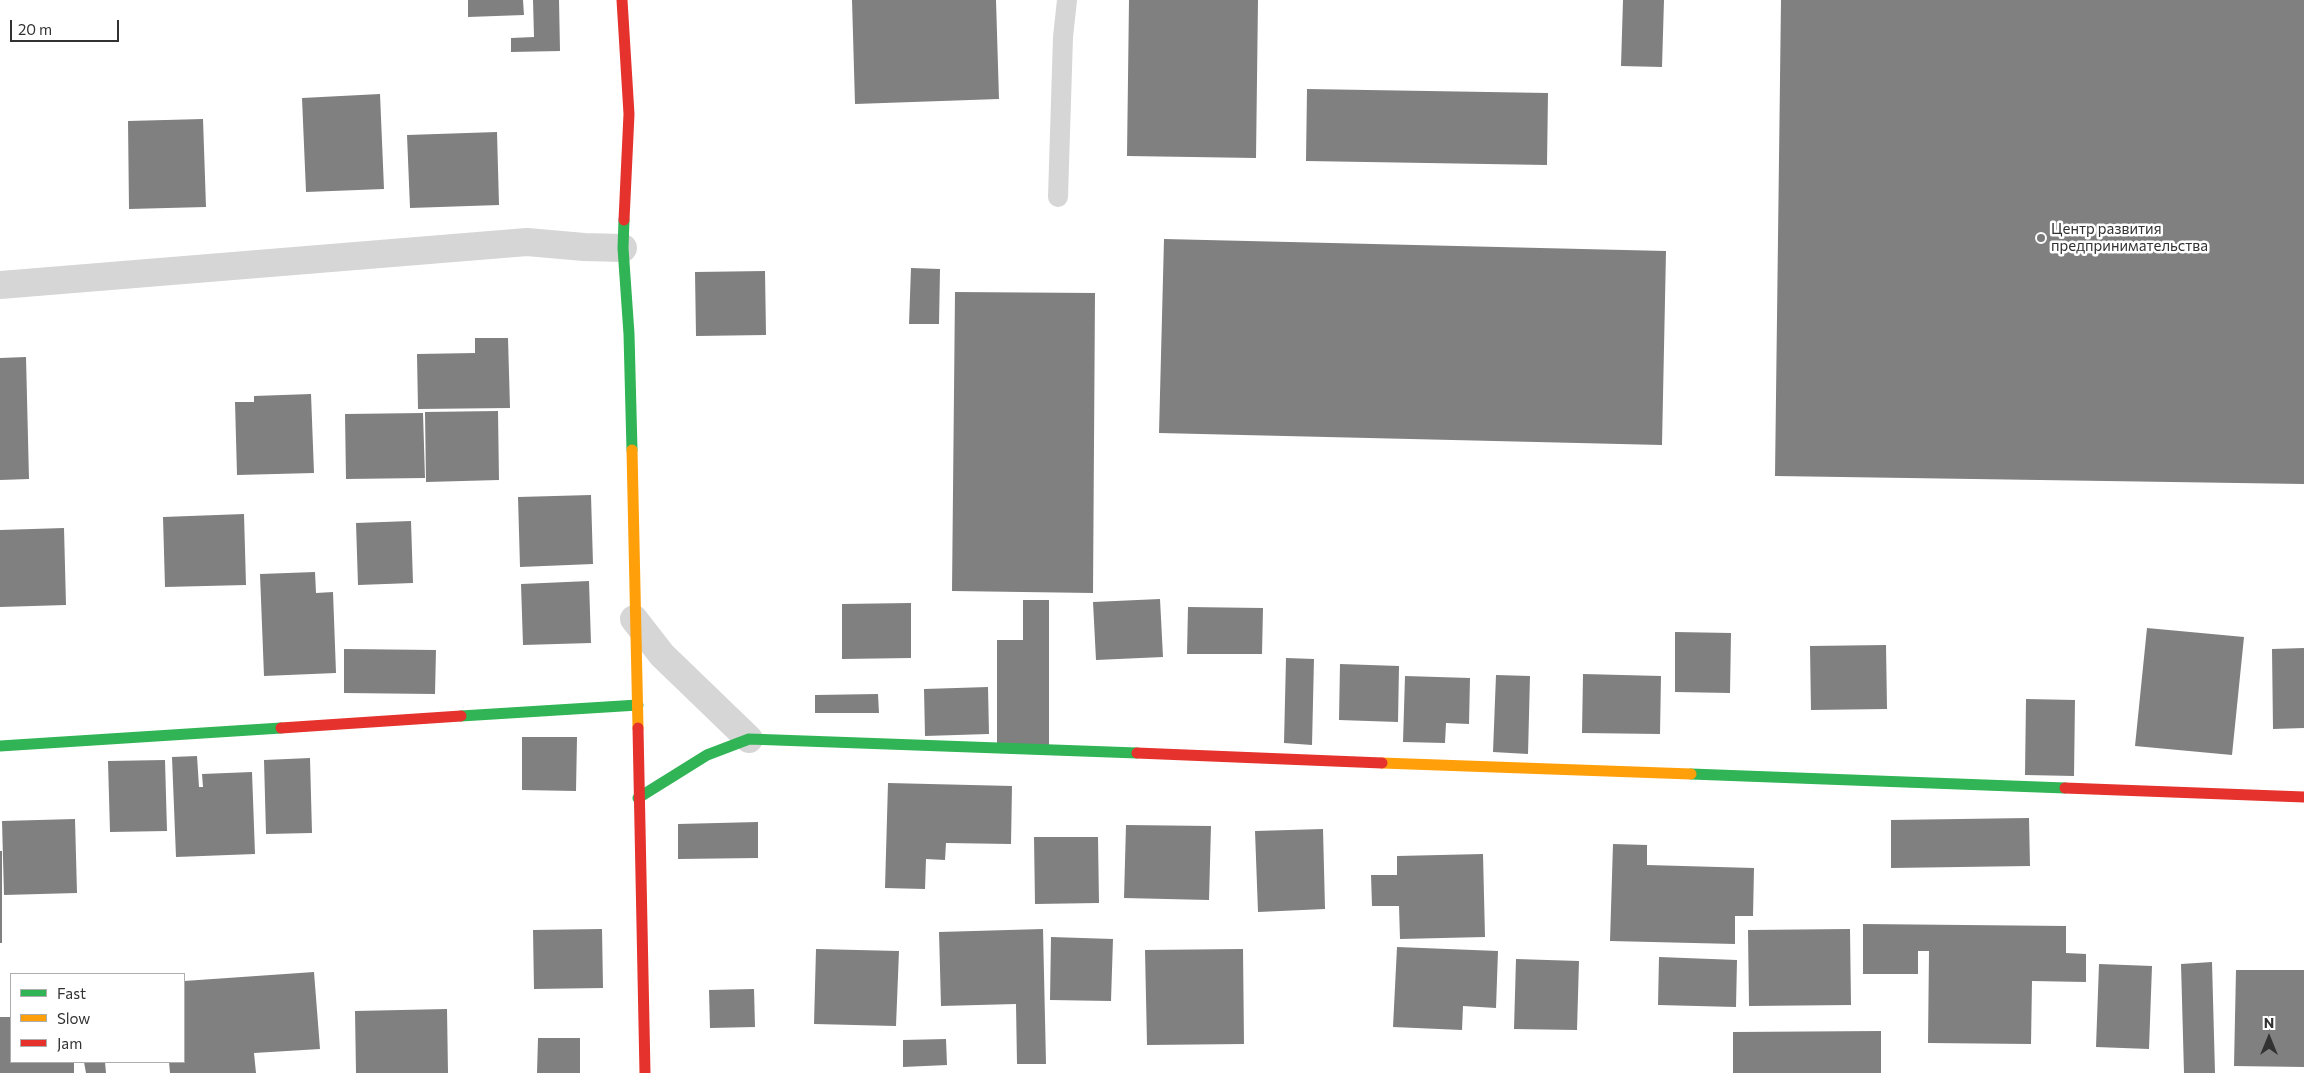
<!DOCTYPE html>
<meta charset="utf-8">
<style>
body{margin:0}
#map{position:relative;width:2304px;height:1073px;overflow:hidden;background:#fff;font-family:Commissioner,sans-serif}
canvas{display:block}
.legend{position:absolute;left:10px;top:973px;width:175px;height:90px;box-sizing:border-box;background:#fff;border:1px solid #adadad;margin:0;padding:6px 9px;list-style:none;font-size:15px;color:#323232}
.legend li{display:flex;align-items:center;gap:10px;height:25px}
.legend b{width:25px;border:1px solid #adadad}
.north{position:absolute;left:2244px;top:1013px;width:50px;height:50px;-webkit-text-stroke:4px #fff;paint-order:stroke;rotate:0deg;font-size:14px;font-weight:700;line-height:20px;text-align:center;color:#323232}
.north::after{content:'';display:block;margin:auto;width:18px;height:22px;background:#323232;clip-path:polygon(50% 0,100% 100%,50% 72%,0 100%)}
.scale{position:absolute;left:10px;top:20px;width:109px;height:22px;box-sizing:border-box;border:2px solid #323232;border-top:0;padding-left:6px;font-size:15px;line-height:18px;white-space:nowrap;color:#323232;-webkit-text-stroke:4px #fff;paint-order:stroke}
</style>
<div id="map">
<canvas width="2304" height="1073"></canvas>
<ul class="legend">
<li><b style="height:6px;background:#30b455"></b>Fast</li>
<li><b style="height:6px;background:#ff9f0a"></b>Slow</li>
<li><b style="height:6px;background:#e5322d"></b>Jam</li>
</ul>
<div class="north">N</div>
<div class="scale">20 m</div>
</div>
<script>
const ctx = document.querySelector('canvas').getContext('2d');
ctx.lineJoin = 'round';
function paint(path, color) { ctx.fillStyle = color; ctx.fill(path, 'evenodd'); }
const shape = rows => new Path2D(rows.map(r => 'M' + r).join(''));
function strokePath(path, color, width, dash) { ctx.strokeStyle = color; ctx.lineWidth = width; ctx.lineCap = dash ? 'butt' : 'round'; ctx.setLineDash(dash || []); ctx.stroke(path); }
function drawText(font, color, halo, rows, align = 'center') {
  ctx.font = font + ' Commissioner,sans-serif'; ctx.lineWidth = 5; ctx.setLineDash([]); ctx.textBaseline = 'middle'; ctx.strokeStyle = halo; ctx.fillStyle = color; for (const [text, x, y, turn = 0] of rows) {
    ctx.save(); ctx.translate(x, y); ctx.rotate((+turn || 0) * Math.PI / 180); ctx.textAlign = isNaN(turn) ? turn : align; if (halo) ctx.strokeText(text, 0, 0); ctx.fillText(text, 0, 0); ctx.restore();
  }
}
paint(shape([
 [468,0,523,0,524,15,468,17],
 [533,0,559,0,560,51,511,52,511,38,534,37],
 [852,0,996,0,999,99,855,104],
 [1129,0,1258,0,1256,158,1127,156],
 [1623,0,1664,0,1662,67,1621,66],
 [1781,0,2304,0,2304,484,1775,476],
 [1307,89,1548,93,1547,165,1306,161],
 [380,94,384,189,306,192,302,98],
 [203,119,206,207,129,209,128,121],
 [497,132,499,205,410,208,407,135],
 [1164,239,1666,251,1662,445,1159,433],
 [911,268,940,269,939,324,909,324],
 [765,271,766,335,696,336,695,272],
 [955,292,1095,293,1093,593,952,591],
 [475,338,508,338,510,408,418,409,417,354,475,353],
 [26,357,29,479,0,480,0,358],
 [311,394,314,473,237,475,235,402,254,402,254,396],
 [498,411,499,480,426,482,425,412],
 [423,413,425,478,346,479,345,414],
 [591,495,593,564,520,567,518,497],
 [244,514,246,585,165,587,163,517],
 [411,521,413,583,358,585,356,523],
 [64,528,66,605,0,607,0,530],
 [315,572,316,593,333,592,336,673,264,676,260,574],
 [589,581,591,643,523,645,521,584],
 [1160,599,1163,657,1096,660,1093,602],
 [1023,600,1049,600,1049,747,997,746,997,640,1023,640],
 [911,603,911,658,842,659,842,604],
 [1188,607,1263,608,1262,654,1187,654],
 [2147,628,2244,637,2232,755,2135,746],
 [1675,632,1731,633,1730,693,1675,692],
 [1886,645,1887,709,1811,710,1810,646],
 [2304,648,2304,728,2273,729,2272,649],
 [344,649,436,650,435,694,344,693],
 [1286,658,1314,659,1312,745,1284,743],
 [1340,664,1399,666,1398,722,1339,720],
 [1583,674,1661,676,1660,734,1582,733],
 [1496,675,1530,676,1528,754,1493,752],
 [1405,676,1470,678,1469,724,1446,723,1445,743,1403,742],
 [988,687,989,734,925,736,924,689],
 [878,694,879,713,815,713,815,695],
 [2026,699,2075,700,2074,776,2025,775],
 [522,737,577,737,576,791,522,790],
 [197,756,199,787,203,787,202,774,252,772,255,854,176,857,172,757],
 [310,758,312,833,266,834,264,760],
 [165,760,167,831,110,832,108,761],
 [888,783,1012,786,1011,844,946,843,945,860,926,859,925,889,885,888],
 [2029,818,2030,866,1891,868,1891,820],
 [75,819,77,893,4,895,2,821],
 [758,822,758,858,678,859,678,824],
 [1126,825,1211,826,1209,900,1124,898],
 [1323,829,1325,909,1258,912,1255,831],
 [1034,837,1098,837,1099,903,1035,904],
 [1613,844,1647,845,1647,865,1754,868,1753,916,1735,916,1735,944,1610,941],
 [0,851,2,851,2,943,0,943],
 [1483,854,1485,937,1400,939,1399,906,1372,906,1371,875,1397,875,1397,856],
 [1863,924,2066,926,2066,953,2086,954,2086,982,2032,981,2031,1044,1928,1043,1929,951,1918,951,1918,974,1863,974],
 [602,929,603,988,534,989,533,930],
 [1043,929,1046,1064,1017,1064,1016,1004,941,1006,939,932],
 [1850,929,1851,1005,1749,1006,1748,930],
 [1051,937,1113,939,1111,1001,1050,1000],
 [1397,947,1498,951,1496,1008,1463,1006,1462,1030,1393,1027],
 [816,949,899,951,896,1026,814,1024],
 [1243,949,1244,1044,1147,1045,1145,950],
 [1659,957,1737,960,1736,1007,1658,1005],
 [1516,959,1579,961,1577,1030,1514,1029],
 [2212,962,2215,1073,2184,1073,2181,964],
 [2099,964,2152,966,2149,1049,2096,1047],
 [2236,970,2304,970,2304,1067,2234,1066],
 [314,972,320,1049,254,1053,256,1073,170,1073,169,1062,184,1062,184,981],
 [754,989,755,1027,710,1028,709,990],
 [447,1009,448,1073,356,1073,355,1011],
 [0,1017,11,1017,11,1062,74,1062,74,1073,0,1073],
 [1881,1031,1881,1073,1733,1073,1733,1032],
 [538,1038,580,1038,580,1073,537,1073],
 [946,1039,947,1065,903,1067,903,1040],
 [84,1062,105,1062,106,1073,86,1073]
]), '#808080');
strokePath(shape([
 [1058,197,1063,37,1067,0]
]), '#d6d6d6', 20);
strokePath(shape([
 [0,285,527,242,584,247,623,248],
 [634,619,662,655,749,739]
]), '#d6d6d6', 28);
strokePath(shape([
 [624,220,623,248,629,334,632,450],
 [461,716,638,705],
 [0,746,281,728],
 [1691,774,2065,788],
 [638,798,707,755,749,739,1137,753]
]), '#30b455', 11);
strokePath(shape([
 [632,450,638,728],
 [1382,763,1691,774]
]), '#ff9f0a', 11);
strokePath(shape([
 [622,0,629,114,624,220],
 [281,728,461,716],
 [638,728,645,1073],
 [1137,753,1382,763],
 [2065,788,2304,797]
]), '#e5322d', 11);
for (const [x, y, r, color] of [
 [2041,238,5,"#7a7a7a"]
]) { const dot = new Path2D(); dot.arc(x, y, r, 0, 2 * Math.PI); ctx.fillStyle = color; ctx.fill(dot); strokePath(dot, '#fff', 2); }
drawText('15px', '#323232', '#fff', [
 ["Центр развития",2051,229],
 ["предпринимательства",2051,246]
], 'left');
</script>
